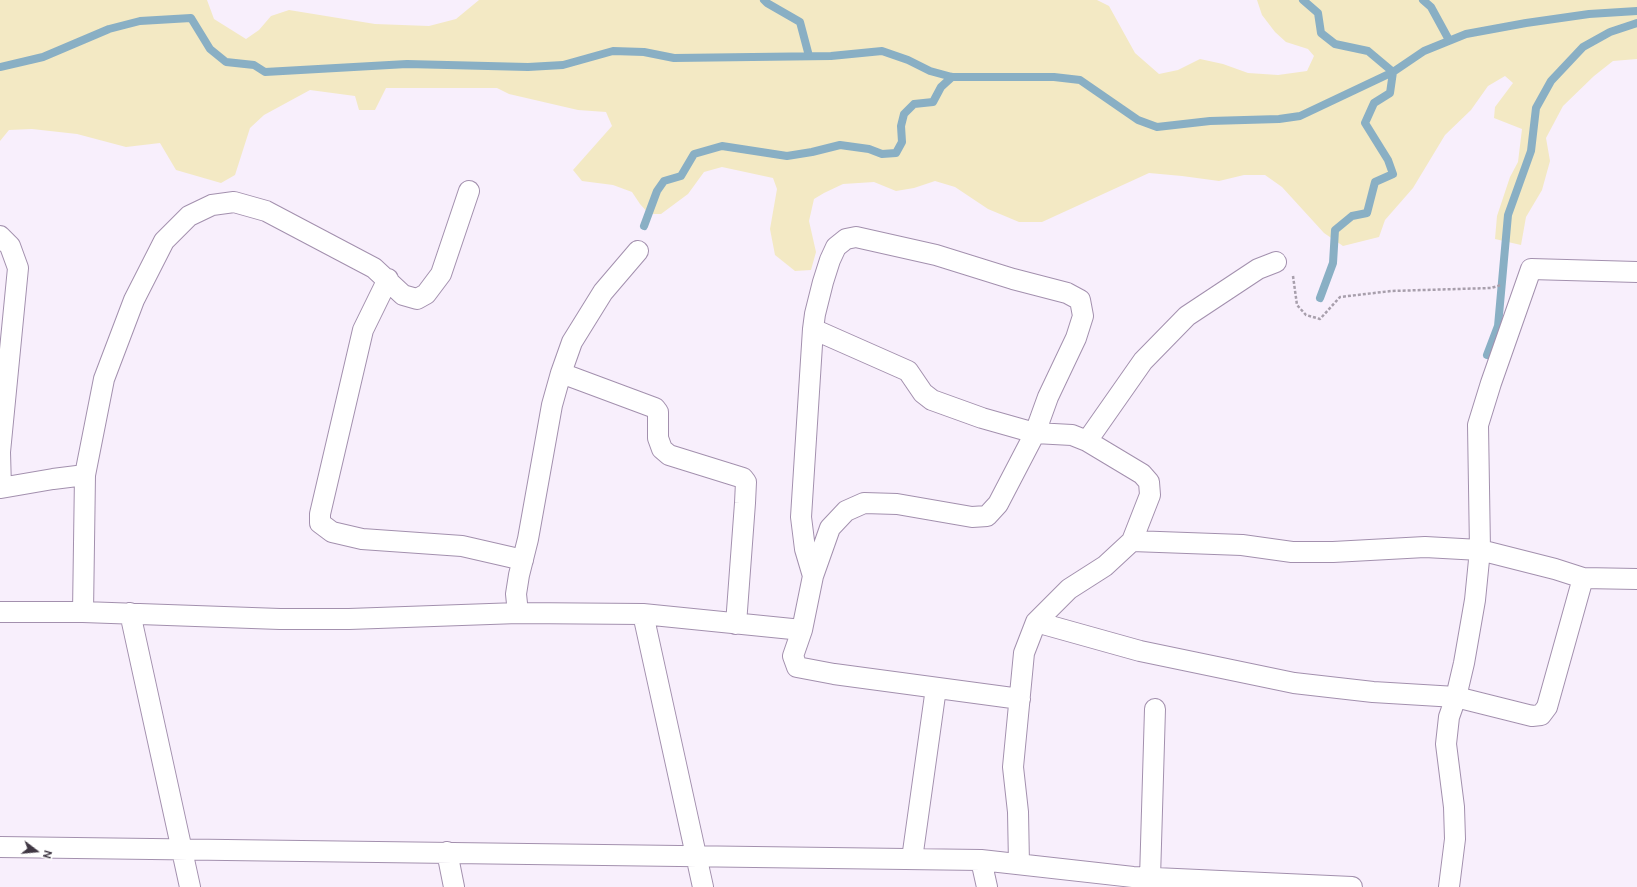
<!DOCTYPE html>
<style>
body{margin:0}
#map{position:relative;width:1637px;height:887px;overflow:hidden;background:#f8effc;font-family:Ubuntu,sans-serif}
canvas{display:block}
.north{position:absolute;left:16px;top:831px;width:40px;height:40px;-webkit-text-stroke:3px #fff;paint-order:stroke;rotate:106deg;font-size:11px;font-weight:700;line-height:16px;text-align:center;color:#3f3743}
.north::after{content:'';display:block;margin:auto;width:14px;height:18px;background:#3f3743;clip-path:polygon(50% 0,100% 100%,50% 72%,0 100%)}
</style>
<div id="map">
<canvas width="1637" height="887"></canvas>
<div class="north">N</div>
</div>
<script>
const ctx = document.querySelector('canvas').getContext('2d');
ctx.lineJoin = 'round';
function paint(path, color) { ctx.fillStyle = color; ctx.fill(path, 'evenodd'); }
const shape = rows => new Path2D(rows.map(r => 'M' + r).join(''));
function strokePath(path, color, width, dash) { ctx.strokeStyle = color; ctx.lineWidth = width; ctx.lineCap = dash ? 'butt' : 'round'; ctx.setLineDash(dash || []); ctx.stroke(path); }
paint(shape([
 [0,0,207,0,214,19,246,39,259,30,271,16,289,10,375,24,429,26,456,19,479,0,1097,0,1109,6,1135,53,1159,74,1178,70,1200,59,1223,64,1248,73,1278,75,1307,71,1314,56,1308,49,1286,42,1275,32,1262,15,1257,0,1637,0,1637,59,1613,61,1594,76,1563,106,1546,138,1550,161,1542,190,1526,217,1521,245,1495,239,1497,216,1510,177,1518,162,1522,129,1494,118,1495,107,1513,83,1505,76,1488,86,1471,110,1445,135,1413,188,1385,220,1379,237,1343,246,1324,233,1282,187,1265,175,1244,175,1219,181,1182,176,1149,173,1042,222,1019,222,988,209,955,187,935,181,914,188,896,191,874,182,843,184,824,193,814,199,809,221,816,252,811,270,795,271,775,255,770,229,777,189,773,178,722,167,704,172,688,194,661,214,649,214,640,204,632,192,613,185,582,181,573,170,612,126,606,112,578,110,509,94,497,88,386,88,375,110,359,110,355,96,310,90,264,115,250,128,235,175,221,183,176,170,160,143,126,147,77,134,32,129,9,130,0,141]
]), '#f3e9c4');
strokePath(shape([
 [764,0,767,3,800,22,809,56],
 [1303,0,1318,13,1321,33,1335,44,1368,51,1393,72,1390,93,1374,103,1365,123,1388,160,1393,174,1375,182,1367,213,1352,216,1335,230,1333,263,1320,298],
 [1423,0,1431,7,1449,40],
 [0,67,43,57,109,29,140,21,191,18,210,49,226,62,254,65,265,72,407,64,528,67,563,65,613,51,644,52,674,58,831,56,882,51,908,60,930,71,952,77,1054,77,1080,80,1138,120,1157,127,1210,121,1279,119,1300,116,1393,72,1424,51,1466,34,1526,23,1589,14,1637,11],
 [644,226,657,191,664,181,681,176,694,154,722,146,787,156,812,152,840,145,869,149,882,154,896,153,902,142,901,126,904,114,914,104,933,102,941,87,952,77],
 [1487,355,1498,326,1508,215,1531,151,1536,108,1551,81,1583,47,1610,32,1637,23]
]), '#89afc4', 8);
const street = shape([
 [0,236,10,246,18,268,0,452,1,488,53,479,85,475,83,612],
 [388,279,363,330,320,514,320,523,332,532,362,539,462,546,523,560],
 [561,373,655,408,658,412,658,438,662,449,669,455,743,478,746,482,745,503,736,624],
 [1087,441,1143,361,1187,316,1258,269,1276,262],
 [85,475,104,379,134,300,164,241,189,216,212,205,234,202,266,211,374,268,403,295,417,299,426,294,441,274,469,191],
 [1132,541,1242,545,1292,552,1333,552,1425,547,1480,550,1555,569,1583,578,1637,579],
 [813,576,805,549,801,517,813,329,815,314,823,282,830,260,836,247,846,239,856,237,936,255,1013,279,1067,293,1080,300,1083,316,1076,338,1048,397,1035,433,982,418,932,400,923,393,908,371,813,329],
 [0,612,83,612,280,619,349,619,518,613,643,614,802,630,813,576,830,528,846,511,864,503,897,504,972,517,987,516,998,504,1035,433,1072,435,1087,441,1142,474,1149,482,1150,495,1132,541,1105,566,1069,589,1036,622,1024,653,1013,767,1018,812,1019,864],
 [130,613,190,887],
 [518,613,516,594,519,575,528,539,552,405,561,373,572,342,603,292,638,251],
 [643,614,703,887],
 [1036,622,1140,651,1294,683,1373,692,1456,697,1532,716,1541,715,1547,707,1583,578],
 [802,630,793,656,797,667,834,674,1020,699],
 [0,847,981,860,1133,877,1352,887],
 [447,852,454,887],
 [912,859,936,688],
 [981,860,987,887],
 [1150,878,1155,709],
 [1449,887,1455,839,1454,807,1446,744,1449,717,1456,697,1464,663,1475,600,1480,550,1478,425,1491,383,1531,269,1637,272]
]);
strokePath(street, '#a390ae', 22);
strokePath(shape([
 [1293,276,1297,305,1306,315,1320,319,1340,297,1391,291,1491,288,1501,285]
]), '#a89fac', 2.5, [3, 2]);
strokePath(street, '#fff', 20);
</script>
